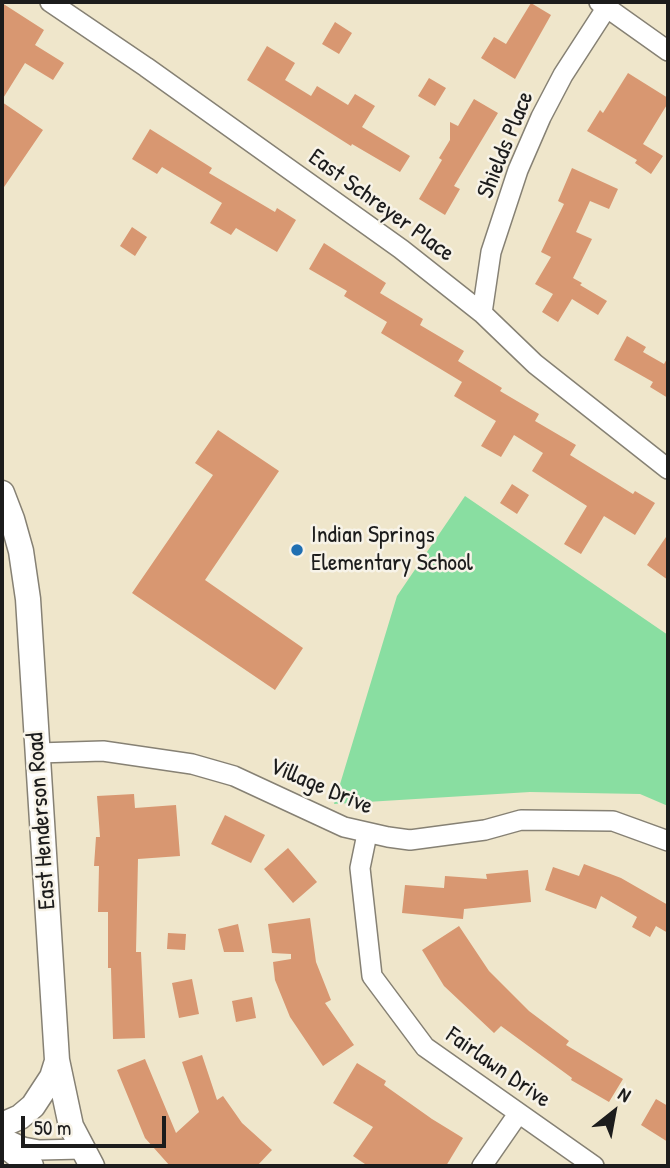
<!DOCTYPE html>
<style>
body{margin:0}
#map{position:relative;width:670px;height:1168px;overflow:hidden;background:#efe6cb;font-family:"Patrick Hand",sans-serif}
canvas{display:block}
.frame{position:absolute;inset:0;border:4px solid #1c1c1c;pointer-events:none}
.north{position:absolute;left:579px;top:1077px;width:70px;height:70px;-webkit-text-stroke:5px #f7f3e8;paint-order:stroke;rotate:31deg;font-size:19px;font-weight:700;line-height:28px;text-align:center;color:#1c1c1c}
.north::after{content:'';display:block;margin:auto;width:24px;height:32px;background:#1c1c1c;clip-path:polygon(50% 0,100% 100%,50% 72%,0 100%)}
.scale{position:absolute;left:21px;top:1116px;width:145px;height:32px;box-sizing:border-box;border:4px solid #1c1c1c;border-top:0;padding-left:9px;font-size:21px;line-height:24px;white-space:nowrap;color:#1c1c1c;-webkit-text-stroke:5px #f7f3e8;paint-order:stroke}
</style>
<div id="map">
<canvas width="670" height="1168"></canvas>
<div class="frame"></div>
<div class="north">N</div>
<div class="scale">50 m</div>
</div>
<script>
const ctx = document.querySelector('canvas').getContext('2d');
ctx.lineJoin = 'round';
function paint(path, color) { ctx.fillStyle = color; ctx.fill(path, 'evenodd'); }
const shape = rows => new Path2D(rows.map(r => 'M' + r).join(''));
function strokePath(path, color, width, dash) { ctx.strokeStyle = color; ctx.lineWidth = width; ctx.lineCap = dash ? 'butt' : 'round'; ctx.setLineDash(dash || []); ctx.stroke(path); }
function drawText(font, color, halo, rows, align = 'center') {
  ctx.font = font + ' "Patrick Hand",sans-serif'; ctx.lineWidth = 5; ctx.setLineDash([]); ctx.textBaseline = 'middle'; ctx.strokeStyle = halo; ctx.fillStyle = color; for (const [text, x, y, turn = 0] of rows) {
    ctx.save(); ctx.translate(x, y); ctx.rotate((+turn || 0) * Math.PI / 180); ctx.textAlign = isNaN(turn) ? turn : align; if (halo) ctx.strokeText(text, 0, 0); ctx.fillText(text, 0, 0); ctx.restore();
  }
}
paint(shape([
 [465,496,668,635,668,806,640,794,530,792,334,804,397,596]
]), '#89dea1');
paint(shape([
 [2,3,44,30,35,45,64,63,53,80,25,63,2,100],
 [531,3,551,15,515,79,481,58,494,37,506,44],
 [335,22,352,33,339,54,322,44],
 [267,46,295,63,285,80,311,96,317,86,348,105,355,94,375,106,362,127,410,156,400,172,352,144,351,146,247,80],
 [628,73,668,98,668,103,643,144,663,156,651,174,635,163,637,160,587,131,600,110,603,113],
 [429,78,446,88,435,106,418,96],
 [474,99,498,113,454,186,460,189,445,215,419,199,442,160,439,158,450,140,450,122,458,126],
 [2,102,43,130,2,190],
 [150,129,212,168,209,173,275,212,277,208,296,220,277,252,236,228,231,235,210,223,222,203,162,167,157,174,132,159],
 [572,168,618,189,609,209,590,201,576,232,592,239,573,278,582,283,580,285,607,301,598,315,572,299,558,322,542,312,553,294,535,284,551,257,541,252,564,204,558,201],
 [132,227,147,237,135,256,120,246],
 [324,243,386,283,380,293,423,319,420,325,464,351,458,361,502,388,500,391,539,414,535,421,576,445,570,455,633,494,635,491,655,503,635,535,604,516,581,554,564,544,587,506,532,471,543,453,514,435,501,457,481,446,496,421,454,396,462,382,381,333,387,322,344,296,347,291,309,269],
 [627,336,646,347,643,352,664,364,668,357,668,398,650,387,653,382,614,360],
 [218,430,279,471,205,580,303,648,275,690,132,593,213,475,195,463],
 [512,484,529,495,517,514,500,503],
 [668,534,668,580,647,565],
 [134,794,135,808,176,805,180,856,138,859,136,952,141,952,145,1038,113,1039,111,968,108,968,108,912,98,912,99,866,94,866,96,837,100,837,97,796],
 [225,815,265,835,251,863,211,844],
 [288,848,317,882,293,903,264,869],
 [584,864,621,878,668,905,668,933,656,926,650,937,632,927,637,917,601,896,596,909,545,890,553,867,579,876],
 [528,870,531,902,464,909,463,919,402,913,405,885,444,888,445,876,487,879,486,874],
 [310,918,316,962,331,1000,325,1003,354,1045,323,1066,290,1017,275,980,273,962,291,959,291,954,272,953,268,924],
 [238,924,244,952,224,952,218,929],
 [459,926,489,971,529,1011,569,1041,566,1045,623,1079,609,1102,571,1080,572,1078,501,1026,494,1033,444,986,422,950],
 [168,933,186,934,185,950,167,949],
 [192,979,199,1014,179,1018,172,983],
 [252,997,256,1018,236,1022,232,1001],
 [202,1055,217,1100,223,1096,242,1123,272,1150,257,1166,170,1166,145,1138,117,1070,145,1059,176,1133,199,1112,182,1062],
 [357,1063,386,1081,384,1085,432,1119,463,1138,446,1166,368,1166,353,1156,373,1127,333,1103],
 [656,1099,668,1106,668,1142,641,1125]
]), '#d89771');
const minor = shape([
 [50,2,146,67,401,249,482,313,535,364,668,469],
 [599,2,668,51],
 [482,313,491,252,518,170,541,117,563,75,607,7],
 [38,753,103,751,192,764,234,776,344,827,388,837,410,840,485,830,521,820,613,821,668,841],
 [367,834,360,868,372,976,425,1047,594,1166],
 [6,1139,23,1147,39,1150,82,1149],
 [482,1166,518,1114]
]);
const major = shape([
 [2,493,12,519,21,551,28,599,57,1060,71,1126,92,1166],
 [2,1125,20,1117,33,1106,52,1077,57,1061],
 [2,1143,31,1166]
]);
strokePath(minor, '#868174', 22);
strokePath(major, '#868174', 27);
strokePath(minor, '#fff', 19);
strokePath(major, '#fff', 24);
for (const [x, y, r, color] of [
 [297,550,7,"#1f6fb2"]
]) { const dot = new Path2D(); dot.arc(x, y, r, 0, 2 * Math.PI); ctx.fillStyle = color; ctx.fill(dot); strokePath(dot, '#f7f3e8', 2.5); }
drawText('24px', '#1c1c1c', '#f7f3e8', [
 ["Shields Place",506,145,-68],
 ["East Schreyer Place",381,206,36],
 ["Village Drive",321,787,23],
 ["East Henderson Road",42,821,-94],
 ["Fairlawn Drive",498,1068,35]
]);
drawText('24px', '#1c1c1c', '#f7f3e8', [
 ["Indian Springs",311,536],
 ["Elementary School",311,564]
], 'left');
</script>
